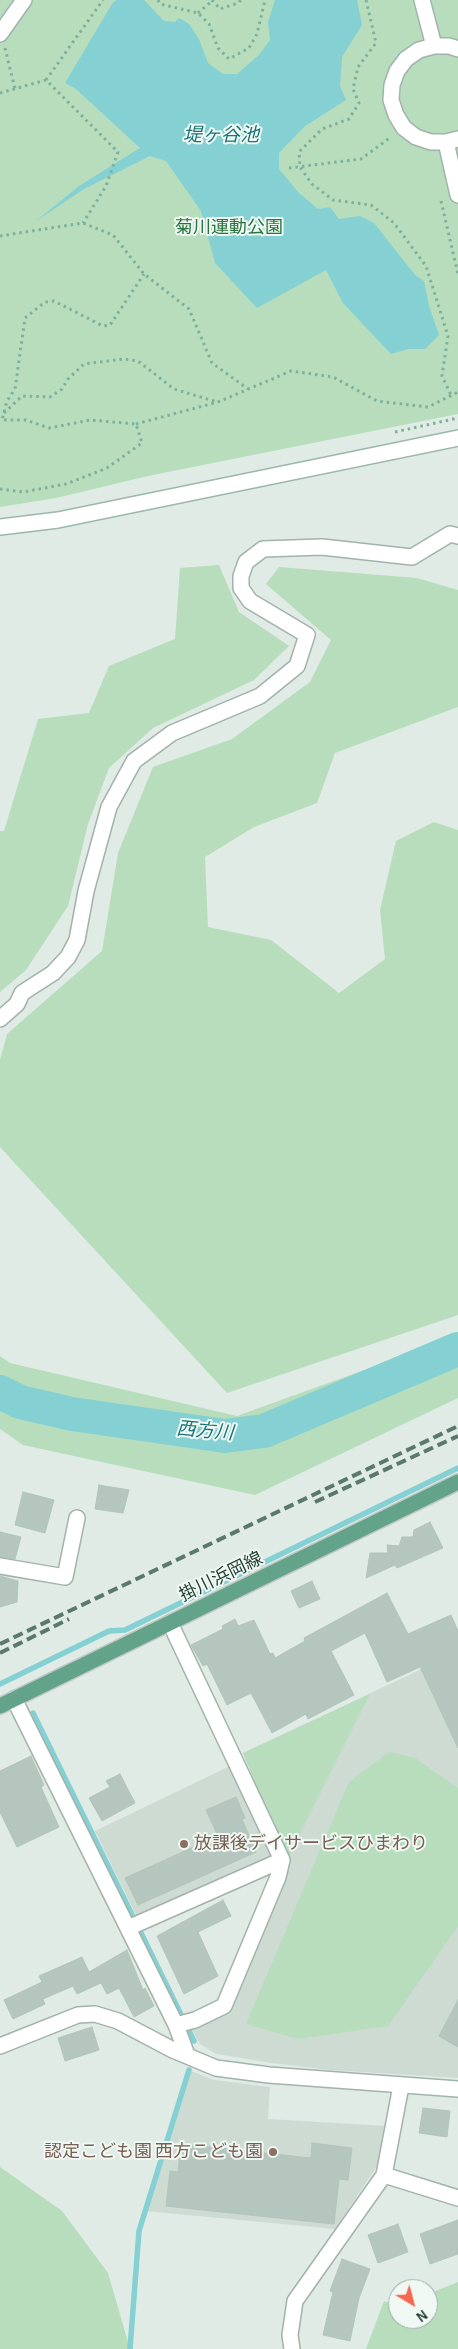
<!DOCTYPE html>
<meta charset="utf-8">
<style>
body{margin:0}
#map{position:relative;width:458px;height:2349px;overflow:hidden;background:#dfebe4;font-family:"Alegreya Sans",sans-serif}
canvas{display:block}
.north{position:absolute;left:388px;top:2279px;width:50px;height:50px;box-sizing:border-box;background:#f0f8f3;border:1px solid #9cada5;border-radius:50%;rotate:143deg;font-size:14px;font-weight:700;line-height:20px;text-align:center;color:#1f3c31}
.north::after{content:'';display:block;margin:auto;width:18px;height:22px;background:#f76651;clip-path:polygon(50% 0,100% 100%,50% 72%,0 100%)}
</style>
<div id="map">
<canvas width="458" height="2349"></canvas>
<div class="north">N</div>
</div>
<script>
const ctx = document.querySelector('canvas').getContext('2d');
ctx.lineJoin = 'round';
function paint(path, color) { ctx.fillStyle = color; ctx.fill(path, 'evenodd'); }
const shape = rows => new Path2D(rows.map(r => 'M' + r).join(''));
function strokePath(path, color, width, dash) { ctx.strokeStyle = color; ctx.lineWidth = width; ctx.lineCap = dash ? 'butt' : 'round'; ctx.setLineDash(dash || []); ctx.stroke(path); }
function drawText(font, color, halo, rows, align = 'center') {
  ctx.font = font + ' "Alegreya Sans","Noto Sans JP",sans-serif'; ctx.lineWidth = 4; ctx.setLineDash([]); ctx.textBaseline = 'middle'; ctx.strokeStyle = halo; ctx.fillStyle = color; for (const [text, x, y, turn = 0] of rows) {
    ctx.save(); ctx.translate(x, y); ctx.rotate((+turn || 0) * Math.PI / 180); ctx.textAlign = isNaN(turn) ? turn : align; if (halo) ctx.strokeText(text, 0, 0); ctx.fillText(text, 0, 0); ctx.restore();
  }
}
paint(shape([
 [458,1652,458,2078,330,2070,272,2063,216,2054,200,2044,189,2025,225,2009,287,1860,243,1753],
 [230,1766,273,1857,138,1919,95,1831],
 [191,2071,214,2080,270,2087,268,2119,388,2126,379,2163,335,2229,145,2211]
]), '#cddbd3');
paint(shape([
 [0,0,458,0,458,414,148,476,56,498,0,507],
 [219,565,239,612,289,646,254,680,153,728,109,768,88,824,68,906,26,970,0,992,0,831,4,831,38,719,89,713,109,666,175,639,180,568],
 [279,567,417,578,458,590,458,707,335,753,317,803,254,827,205,857,208,927,271,940,339,993,385,959,380,910,396,841,434,822,458,830,458,1315,227,1393,0,1147,0,1060,7,1034,102,951,118,853,153,767,232,739,310,682,331,640,266,584],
 [458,1336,458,1398,255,1495,23,1445,0,1429,0,1356,10,1363,237,1416],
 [370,1694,287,1860,243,1753],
 [389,1752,415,1758,458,1788,458,1926,388,2026,298,2039,246,2024,349,1782],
 [0,2167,62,2211,108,2273,130,2349,0,2349],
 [458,2282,458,2349,366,2349,384,2301,398,2306,398,2319,428,2319,428,2294]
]), '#b7ddbd');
paint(shape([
 [116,0,144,0,164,21,175,22,179,18,189,24,199,39,208,63,223,74,237,74,259,55,270,40,268,22,275,0,357,0,362,25,342,57,340,86,346,100,305,126,279,153,279,169,299,193,318,209,330,207,339,219,360,216,374,223,415,275,424,281,429,306,439,335,425,349,408,349,391,354,343,303,326,270,257,308,215,263,201,211,166,161,150,156,84,189,36,221,79,186,140,148,76,89,65,83,112,4]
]), '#84d0d3');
strokePath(shape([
 [0,1684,109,1631,125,1630,458,1468],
 [33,1713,194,2041],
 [130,2349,139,2231,189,2070]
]), '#84d0d3', 5.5);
strokePath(shape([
 [0,1392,20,1402,72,1414,225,1436,264,1431,458,1349]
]), '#84d0d3', 34);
const building = shape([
 [99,1485,129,1490,123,1513,95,1509,99,1485],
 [23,1492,54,1500,45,1533,15,1525,23,1492],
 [430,1522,443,1548,397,1568,395,1565,366,1578,370,1553,388,1553,387,1545,399,1546,402,1537,413,1537,414,1530,430,1522],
 [0,1532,21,1537,15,1559,0,1557,0,1532],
 [0,1576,18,1581,17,1602,0,1607,0,1576],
 [312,1581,320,1599,299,1608,291,1591,312,1581],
 [387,1593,408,1634,451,1615,458,1631,458,1748,420,1667,387,1682,365,1633,331,1651,354,1695,308,1719,306,1714,272,1733,251,1693,227,1705,207,1664,203,1666,191,1645,223,1629,222,1626,235,1619,238,1626,254,1620,270,1654,273,1653,275,1658,305,1641,304,1638,387,1593],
 [31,1756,44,1785,41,1787,59,1827,17,1847,0,1812,0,1771,31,1756],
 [120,1774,135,1803,102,1821,89,1798,110,1787,106,1781,120,1774],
 [236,1797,245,1818,242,1819,256,1852,138,1905,125,1878,218,1836,206,1810,236,1797],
 [223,1900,231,1916,198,1932,218,1976,184,1994,157,1936,223,1900],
 [127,1950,143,1990,145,1988,154,2006,134,2017,119,1988,107,1994,101,1983,77,1994,73,1986,43,1999,45,2004,13,2019,4,2000,42,1982,39,1976,82,1957,89,1972,127,1950],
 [458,2000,458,2047,439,2036,458,2000],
 [92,2027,99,2050,65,2061,58,2038,92,2027],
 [423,2108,450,2111,447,2137,419,2133,423,2108],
 [312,2143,352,2148,348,2180,339,2179,334,2224,166,2206,170,2171,178,2172,181,2144,311,2158,312,2143],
 [458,2220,458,2254,430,2264,420,2234,458,2220],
 [398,2224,408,2252,378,2263,368,2235,398,2224],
 [342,2259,370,2269,359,2298,350,2341,323,2335,333,2292,330,2291,342,2259]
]);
paint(building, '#b4c6bd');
strokePath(building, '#b1c5ba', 1);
const street = shape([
 [422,0,434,46],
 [0,34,24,0],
 [458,49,449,46,434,46,419,50,406,59,397,71,392,85,391,100,396,115,404,128,416,137,431,142,446,142,458,139],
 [446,142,458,195],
 [0,1019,17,1004,22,993,53,973,68,957,77,940,86,891,109,807,134,761,172,733,260,696,297,666,307,635,250,601,241,588,241,576,246,562,263,549,322,547,412,557,450,534,458,536],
 [0,1566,65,1577,77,1518],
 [14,1699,176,2025,187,2055],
 [128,1928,282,1860,170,1623],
 [176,2025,195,2020,224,2006,278,1877,282,1860],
 [0,2046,78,2015,95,2014,118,2021,173,2050,216,2068,269,2075,458,2089],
 [384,2175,458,2198],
 [292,2349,290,2335,295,2301,384,2175,401,2086]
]);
const secondary = shape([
 [0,527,58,520,458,438]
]);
const primary = shape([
 [0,1706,458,1482]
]);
strokePath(street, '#a2b3ab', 18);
strokePath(secondary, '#9db7ab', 18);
strokePath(primary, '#c0c8c5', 18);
strokePath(shape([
 [158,0,160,4,198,13,209,24,218,48,229,59,249,48,257,34,265,0],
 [212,0,220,9,238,3,241,0],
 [366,0,376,43,358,67,353,89,359,103,349,119,322,129,299,152,300,167,312,184,333,200,371,205,394,223,426,266,448,336,442,376,451,395],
 [198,13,212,1],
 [5,48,15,89],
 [46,80,103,0],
 [0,93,46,80,118,152,106,186,83,223],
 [289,168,361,159,391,137],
 [441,201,458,274],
 [0,236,83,223,113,235,144,274,189,309,212,363,248,389],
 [4,413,22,396,50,397,62,389,68,379,84,364,124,359,138,361,174,389,217,402],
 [136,424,218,402,291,371,333,377,377,401,428,407,458,392],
 [395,432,458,418],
 [0,489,23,492,66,484,107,468,142,443,136,424,90,420,49,428,26,420,2,420,7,401,15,389,25,318,45,302,54,301,103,326,110,325,144,274]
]), '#7eb09b', 3, [2.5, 4]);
strokePath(street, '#fff', 15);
strokePath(secondary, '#fff', 15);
strokePath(primary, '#62a38a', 15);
strokePath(shape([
 [315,1502,458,1436],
 [0,1644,458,1426],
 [0,1653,69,1619]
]), '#5a786c', 4, [10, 5]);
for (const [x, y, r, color] of [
 [184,1844,5,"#8d6e63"],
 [273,2152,5,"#8d6e63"]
]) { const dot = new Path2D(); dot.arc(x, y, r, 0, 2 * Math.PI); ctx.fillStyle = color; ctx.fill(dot); strokePath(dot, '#f0f8f3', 2); }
drawText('18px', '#28743d', '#f0f8f3', [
 ["菊川運動公園",229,228]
]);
drawText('18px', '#1f3c31', '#f0f8f3', [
 ["掛川浜岡線",221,1577,-26]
]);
drawText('18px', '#785e54', '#f0f8f3', [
 ["放課後デイサービスひまわり",194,1844],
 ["認定こども園 西方こども園",263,2152,"right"]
], 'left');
drawText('italic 19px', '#18757a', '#f0f8f3', [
 ["堤ヶ谷池",221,135],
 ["西方川",205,1431,5]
]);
</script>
